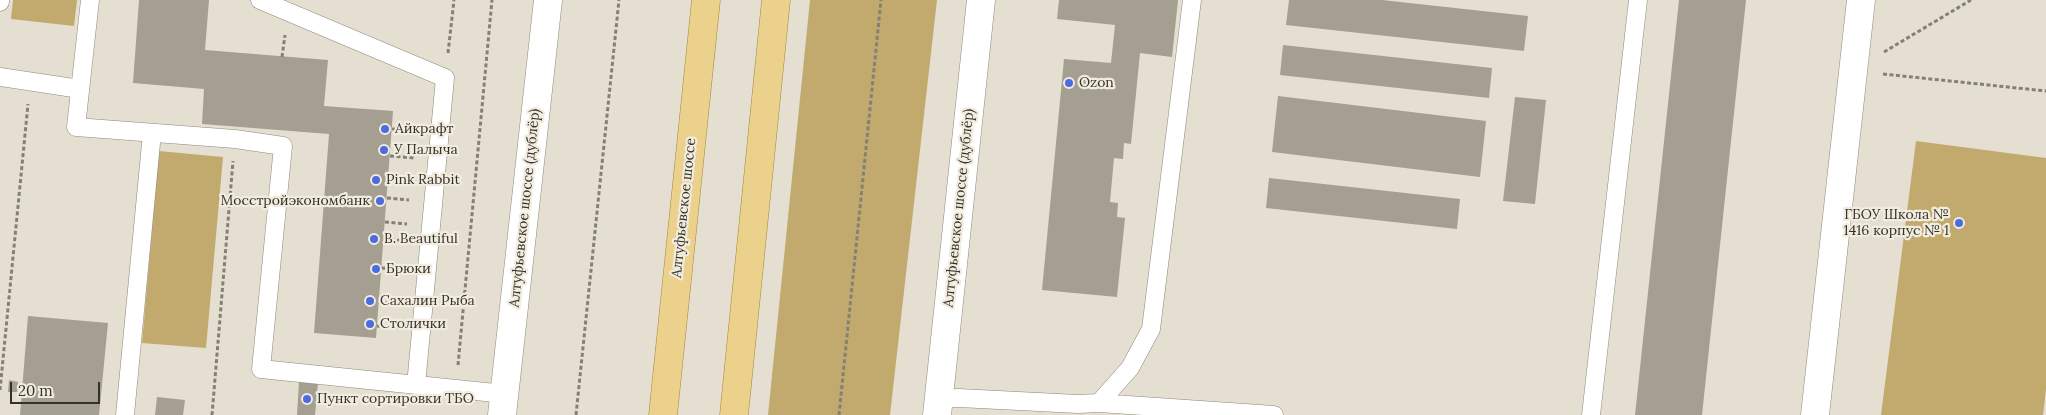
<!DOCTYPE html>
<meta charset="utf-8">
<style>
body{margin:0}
#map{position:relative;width:2046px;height:415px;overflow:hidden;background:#e5dfd1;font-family:Lora,serif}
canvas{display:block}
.scale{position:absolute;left:10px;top:382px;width:90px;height:22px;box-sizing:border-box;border:2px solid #33312b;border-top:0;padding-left:6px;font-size:15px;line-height:18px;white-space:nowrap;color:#33312b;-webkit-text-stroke:4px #f2ecde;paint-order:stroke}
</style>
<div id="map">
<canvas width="2046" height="415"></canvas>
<div class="scale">20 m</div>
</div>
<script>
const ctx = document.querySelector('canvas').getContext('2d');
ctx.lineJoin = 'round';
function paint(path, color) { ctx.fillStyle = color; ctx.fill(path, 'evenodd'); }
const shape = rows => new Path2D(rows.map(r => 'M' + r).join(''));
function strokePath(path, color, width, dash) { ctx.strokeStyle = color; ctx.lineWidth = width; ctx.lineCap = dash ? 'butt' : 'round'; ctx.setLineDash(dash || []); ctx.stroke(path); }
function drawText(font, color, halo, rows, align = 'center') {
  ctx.font = font + ' Lora,serif'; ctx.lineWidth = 4.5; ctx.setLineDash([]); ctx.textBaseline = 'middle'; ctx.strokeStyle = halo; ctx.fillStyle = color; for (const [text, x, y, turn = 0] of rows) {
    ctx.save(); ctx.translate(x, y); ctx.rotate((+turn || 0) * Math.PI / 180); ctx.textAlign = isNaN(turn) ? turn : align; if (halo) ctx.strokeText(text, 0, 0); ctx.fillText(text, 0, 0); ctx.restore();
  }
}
paint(shape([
 [13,0,77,0,74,26,11,19],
 [810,0,937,0,890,415,768,415],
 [1916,141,2046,158,2046,390,2043,415,1881,415],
 [159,151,223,157,206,348,142,343]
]), '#c2aa6e');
paint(shape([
 [139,0,209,0,205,50,328,60,324,106,393,111,376,338,314,333,329,134,202,124,204,89,133,83],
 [1059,0,1178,0,1172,57,1140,53,1131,144,1124,143,1123,159,1114,158,1110,202,1118,203,1117,217,1125,218,1117,297,1042,290,1064,59,1111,63,1115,25,1057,19],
 [1289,0,1382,0,1528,16,1524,51,1286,25],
 [1679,0,1746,0,1702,415,1635,415],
 [1283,45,1492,68,1489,98,1280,75],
 [1278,96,1486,121,1480,177,1272,152],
 [1515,97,1546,100,1535,204,1503,201],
 [1269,178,1460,199,1457,229,1266,208],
 [28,316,108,323,99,415,20,415],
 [9,380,18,382,17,392,8,392],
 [299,382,318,383,315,415,297,415],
 [157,397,185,400,183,415,155,415]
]), '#a59f92');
const lane = shape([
 [90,0,76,127,235,139,283,146,261,369,505,394],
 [260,0,445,78,416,385],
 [0,2,0,0],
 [0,77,80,89],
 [939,399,959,398,1078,404,1099,403,1274,415],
 [1099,403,1130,368,1151,329,1192,0],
 [125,415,152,133],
 [1591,415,1638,0]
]);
const street = shape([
 [1815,415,1861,0]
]);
const secondary = shape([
 [502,415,548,0],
 [937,415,981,0]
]);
const primary = shape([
 [663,415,706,0],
 [734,415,776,0]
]);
strokePath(lane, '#8d887b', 19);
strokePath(street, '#8d887b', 29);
strokePath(secondary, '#8d887b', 29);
strokePath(primary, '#a28638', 29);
strokePath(shape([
 [1884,52,1971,0],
 [448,53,454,0],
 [282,57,285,35],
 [1883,74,2046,91],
 [392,129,416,131],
 [390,156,414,158],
 [387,198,409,200],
 [385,222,407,224],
 [384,239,405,241],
 [381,268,403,270],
 [379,302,401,304],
 [377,326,399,328],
 [458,365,492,0],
 [0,390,28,104],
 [212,415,233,161],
 [576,415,619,0],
 [839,415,881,0]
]), '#838076', 3, [4, 2.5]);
strokePath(lane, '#fff', 18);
strokePath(street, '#fff', 28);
strokePath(secondary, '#fff', 28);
strokePath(primary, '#ebd18c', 28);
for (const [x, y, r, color] of [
 [1069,83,5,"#4a6cdf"],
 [385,129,5,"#4a6cdf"],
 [384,150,5,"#4a6cdf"],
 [376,180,5,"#4a6cdf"],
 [380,201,5,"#4a6cdf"],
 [1959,223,5,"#4a6cdf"],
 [374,239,5,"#4a6cdf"],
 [376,269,5,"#4a6cdf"],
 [370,301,5,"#4a6cdf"],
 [370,324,5,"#4a6cdf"],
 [307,399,5,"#4a6cdf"]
]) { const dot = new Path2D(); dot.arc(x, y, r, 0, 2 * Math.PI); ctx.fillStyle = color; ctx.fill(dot); strokePath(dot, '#f2ecde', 2); }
drawText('14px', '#33312b', '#f2ecde', [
 ["Ozon",1079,83],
 ["Айкрафт",395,129],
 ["У Палыча",394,150],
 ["Pink Rabbit",386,180],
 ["Мосстройэкономбанк",370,201,"right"],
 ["ГБОУ Школа №",1949,215,"right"],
 ["1416 корпус № 1",1949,231,"right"],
 ["B. Beautiful",384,239],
 ["Брюки",386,269],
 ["Сахалин Рыба",380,301],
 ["Столички",380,324],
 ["Пункт сортировки ТБО",317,399]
], 'left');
drawText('14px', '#33312b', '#f2ecde', [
 ["Алтуфьевское шоссе (дублёр)",525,208,-84],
 ["Алтуфьевское шоссе",684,208,-84],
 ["Алтуфьевское шоссе (дублёр)",959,208,-84]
]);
</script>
